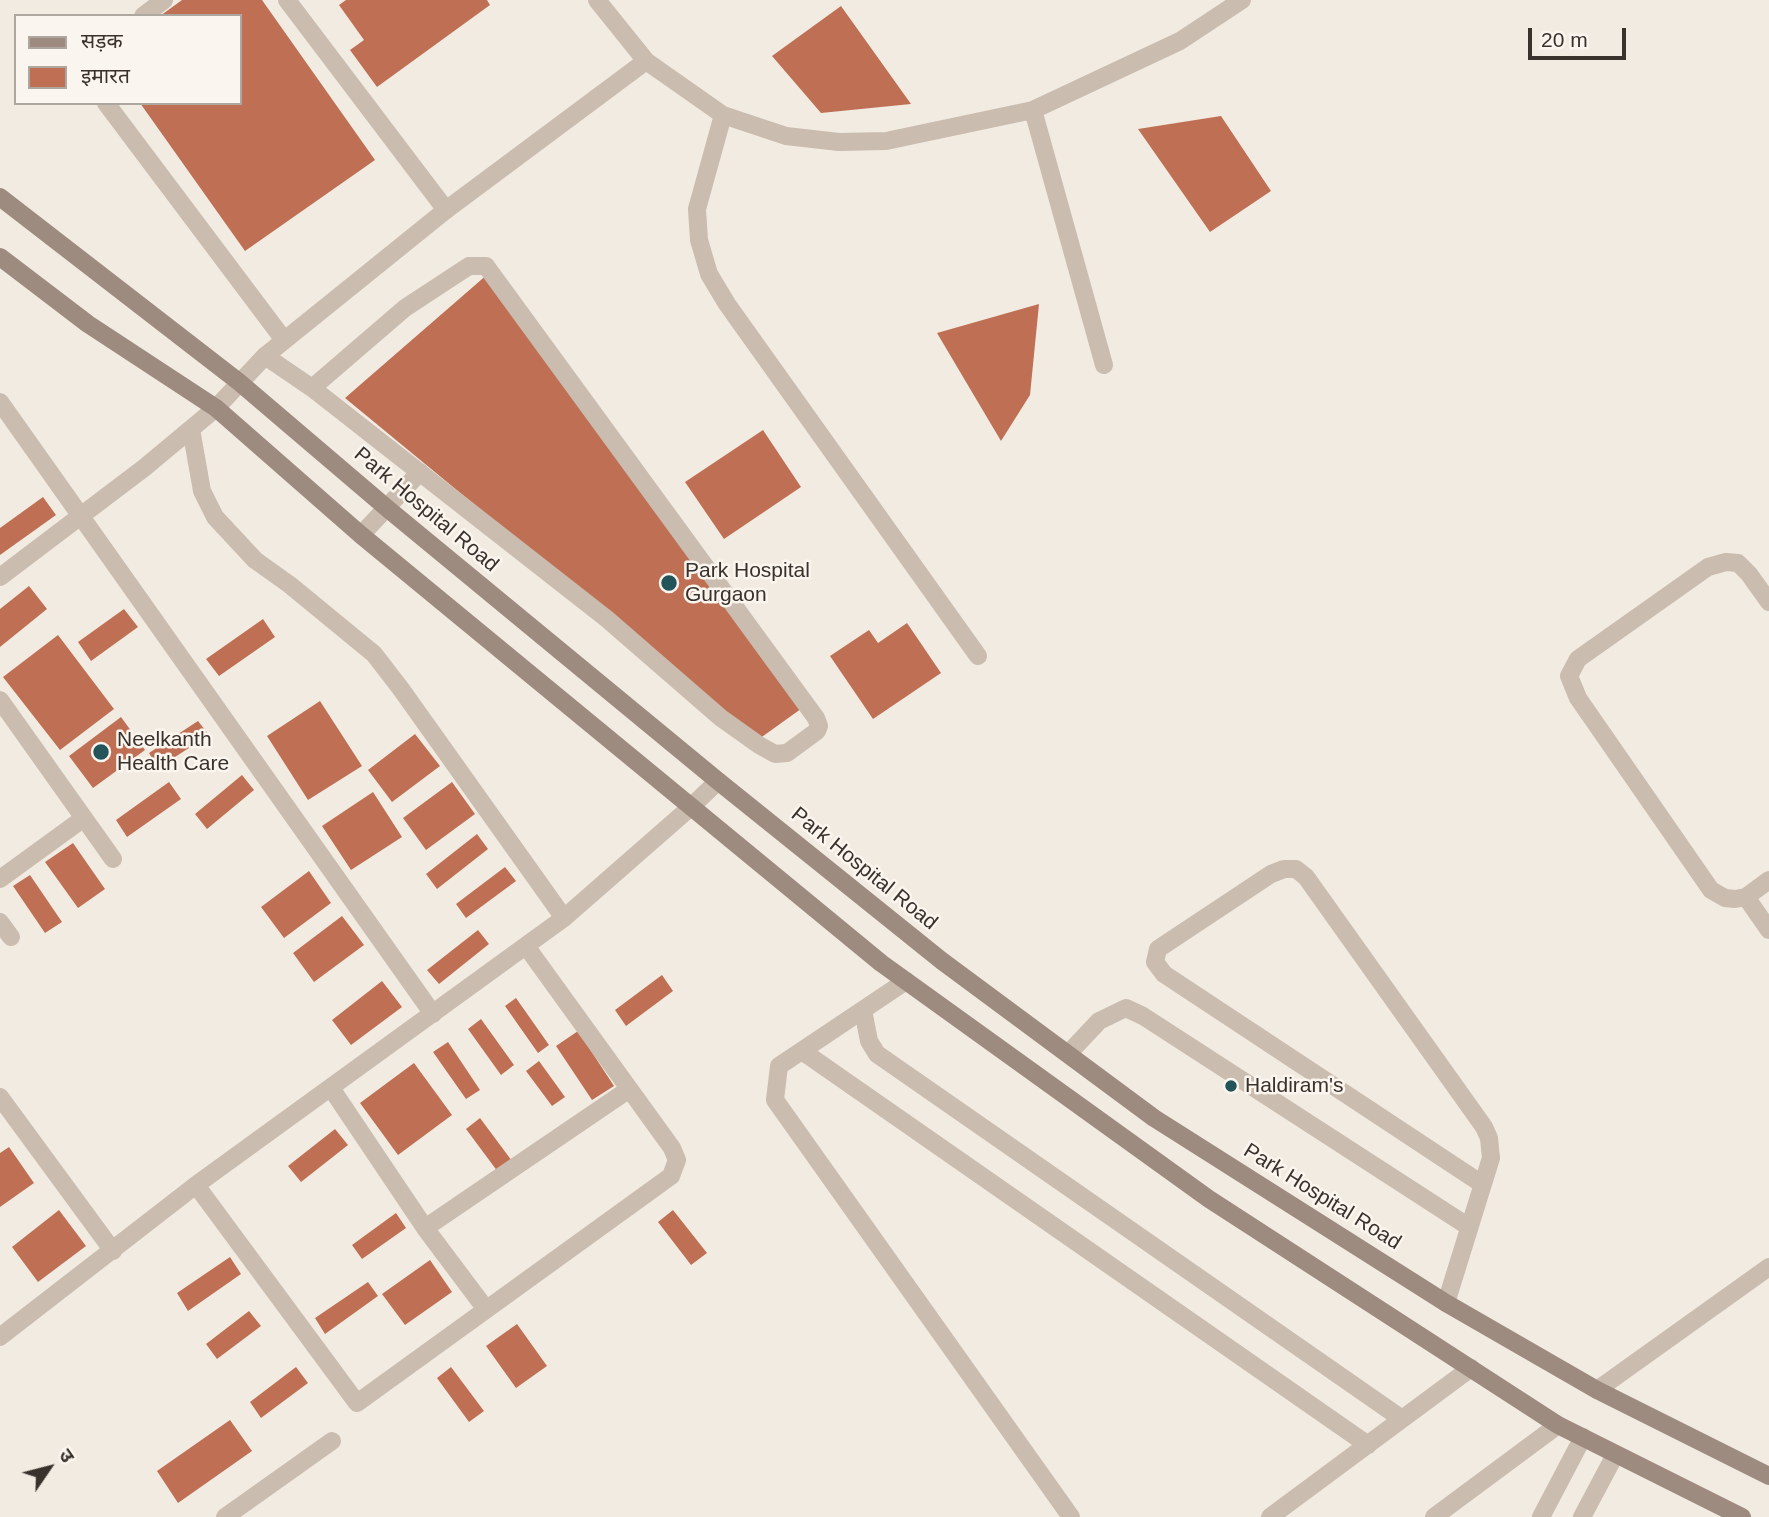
<!DOCTYPE html>
<meta charset="utf-8">
<style>
body{margin:0}
#map{position:relative;width:1769px;height:1517px;overflow:hidden;background:#f2ebe2;font-family:Helvetica,"Noto Sans Devanagari",sans-serif}
canvas{display:block}
.legend{position:absolute;left:14px;top:14px;width:228px;height:91px;box-sizing:border-box;background:#faf5ee;border:2px solid #ada7a0;margin:0;padding:9px 12px;list-style:none;font-size:21px;color:#39312c}
.legend li{display:flex;align-items:center;gap:14px;height:35px}
.legend b{width:35px;border:2px solid #ada7a0}
.north{position:absolute;left:14px;top:1433px;width:70px;height:70px;-webkit-text-stroke:5px #faf5ee;paint-order:stroke;rotate:55deg;font-size:19px;font-weight:700;line-height:28px;text-align:center;color:#39312c}
.north::after{content:'';display:block;margin:auto;width:24px;height:32px;background:#39312c;clip-path:polygon(50% 0,100% 100%,50% 72%,0 100%)}
.scale{position:absolute;left:1528px;top:28px;width:98px;height:32px;box-sizing:border-box;border:4px solid #39312c;border-top:0;padding-left:9px;font-size:21px;line-height:24px;white-space:nowrap;color:#39312c;-webkit-text-stroke:5px #faf5ee;paint-order:stroke}
</style>
<div id="map">
<canvas width="1769" height="1517"></canvas>
<ul class="legend">
<li><b style="height:9px;background:#9e8b7f"></b>सड़क</li>
<li><b style="height:19px;background:#bf7054"></b>इमारत</li>
</ul>
<div class="north">उ</div>
<div class="scale">20 m</div>
</div>
<script>
const ctx = document.querySelector('canvas').getContext('2d');
ctx.lineJoin = 'round';
function paint(path, color) { ctx.fillStyle = color; ctx.fill(path, 'evenodd'); }
const shape = rows => new Path2D(rows.map(r => 'M' + r).join(''));
function strokePath(path, color, width, dash) { ctx.strokeStyle = color; ctx.lineWidth = width; ctx.lineCap = dash ? 'butt' : 'round'; ctx.setLineDash(dash || []); ctx.stroke(path); }
function drawText(font, color, halo, rows, align = 'center') {
  ctx.font = font + ' Helvetica,sans-serif'; ctx.lineWidth = 5; ctx.setLineDash([]); ctx.textBaseline = 'middle'; ctx.strokeStyle = halo; ctx.fillStyle = color; for (const [text, x, y, turn = 0] of rows) {
    ctx.save(); ctx.translate(x, y); ctx.rotate((+turn || 0) * Math.PI / 180); ctx.textAlign = isNaN(turn) ? turn : align; if (halo) ctx.strokeText(text, 0, 0); ctx.fillText(text, 0, 0); ctx.restore();
  }
}
paint(shape([
 [182,0,262,0,375,160,245,251,140,103,240,103,240,16,160,16],
 [346,0,487,0,490,5,377,87,350,50,364,40,339,5],
 [841,6,911,104,821,113,772,56],
 [1221,116,1271,191,1210,232,1138,129],
 [489,273,805,706,759,739,345,398],
 [1039,304,1030,395,1001,441,937,333],
 [763,430,801,487,724,539,685,482],
 [43,497,56,515,0,555,0,528],
 [29,586,47,609,0,647,0,609],
 [124,609,138,627,91,661,78,642],
 [263,619,275,637,219,676,206,659],
 [907,623,941,673,873,719,830,656,869,630,878,643],
 [58,635,114,709,60,750,3,677],
 [320,701,362,766,308,800,267,736],
 [121,717,145,750,93,788,69,756],
 [198,721,209,735,158,768,149,753],
 [415,734,440,766,392,802,368,770],
 [242,775,254,790,207,829,195,814],
 [169,782,181,799,127,837,116,820],
 [452,782,475,814,426,850,403,818],
 [373,792,402,837,351,870,322,826],
 [477,834,488,849,437,889,426,874],
 [73,843,105,889,78,908,45,862],
 [505,867,516,881,466,918,456,904],
 [309,871,331,903,284,938,261,907],
 [30,875,62,922,45,933,13,886],
 [342,916,364,945,314,982,293,953],
 [478,930,489,944,439,984,427,970],
 [662,975,673,991,626,1026,615,1010],
 [382,981,402,1007,351,1045,332,1020],
 [516,998,549,1045,538,1053,505,1006],
 [481,1019,514,1065,501,1075,468,1029],
 [578,1031,614,1086,592,1100,556,1046],
 [448,1042,480,1090,466,1099,433,1052],
 [539,1061,565,1097,552,1106,526,1071],
 [414,1063,452,1115,398,1155,360,1103],
 [480,1118,512,1161,498,1172,466,1129],
 [335,1129,348,1145,301,1182,288,1166],
 [9,1147,34,1183,0,1207,0,1153],
 [59,1210,86,1246,38,1282,12,1247],
 [673,1210,707,1253,691,1265,658,1222],
 [396,1213,406,1228,362,1259,352,1245],
 [230,1257,241,1274,188,1311,177,1293],
 [430,1260,452,1292,405,1325,382,1294],
 [368,1282,378,1296,325,1334,315,1318],
 [249,1311,261,1326,217,1359,206,1344],
 [517,1324,547,1366,516,1388,486,1346],
 [296,1367,308,1383,261,1418,250,1402],
 [451,1367,484,1411,469,1422,437,1378],
 [230,1420,252,1451,178,1503,157,1471]
]), '#bf7054');
strokePath(shape([
 [287,0,446,210],
 [143,16,164,0],
 [106,103,284,340],
 [265,356,312,388,607,619,721,718,759,745,775,754,787,753,817,731,819,726,816,718,486,266,469,266,405,308,312,388],
 [361,535,420,472],
 [1769,602,1749,574,1738,563,1726,562,1708,567,1578,659,1569,676,1578,698,1711,890,1725,898,1735,899,1746,897,1769,880],
 [1746,897,1769,930],
 [906,981,779,1066,775,1100,1071,1517],
 [863,1010,869,1041,877,1054,1402,1419],
 [802,1051,1368,1445],
 [1068,1054,1099,1021,1126,1008,1143,1016,1469,1227],
 [1446,1303,1491,1158,1489,1138,1484,1127,1306,877,1296,869,1284,869,1271,874,1158,949,1155,962,1164,974,1482,1184],
 [1270,1517,1471,1368],
 [1541,1517,1583,1437],
 [1582,1517,1615,1455]
]), '#cabcae', 18);
strokePath(shape([
 [597,0,646,61,723,115,786,136,839,142,886,141,1033,110,1180,41,1242,0],
 [1033,110,1104,365],
 [723,115,697,209,699,240,709,274,727,304,978,656],
 [0,402,433,1014],
 [191,429,202,491,215,517,255,560,290,585,374,654,401,689,564,918],
 [0,577,144,468,216,408,265,356,446,210,646,61],
 [0,700,113,859],
 [0,879,84,818],
 [0,922,11,937],
 [331,1088,425,1228,485,1308],
 [0,1097,113,1251],
 [196,1185,357,1403,671,1176,677,1160,672,1148,526,946],
 [425,1228,628,1090],
 [0,1337,196,1185,564,918,692,806,718,781],
 [1597,1390,1769,1267],
 [225,1517,332,1441]
]), '#cabcae', 18);
strokePath(shape([
 [1434,1517,1558,1425]
]), '#cabcae', 18);
strokePath(shape([
 [0,197,239,382,388,509,718,781,942,961,1154,1118,1446,1303,1597,1390,1769,1476],
 [0,257,88,324,216,408,361,535,881,963,1209,1199,1558,1425,1742,1517]
]), '#9e8b7f', 18);
for (const [x, y, r, color] of [
 [669,583,9,"#235459"],
 [101,752,9,"#235459"],
 [1231,1086,7,"#235459"]
]) { const dot = new Path2D(); dot.arc(x, y, r, 0, 2 * Math.PI); ctx.fillStyle = color; ctx.fill(dot); strokePath(dot, '#faf5ee', 2.5); }
drawText('21px', '#39312c', '#faf5ee', [
 ["Park Hospital Road",426,510,40],
 ["Park Hospital Road",864,869,39],
 ["Park Hospital Road",1322,1197,32]
]);
drawText('21px', '#39312c', '#faf5ee', [
 ["Park Hospital",685,571],
 ["Gurgaon",685,595],
 ["Neelkanth",117,740],
 ["Health Care",117,764],
 ["Haldiram's",1245,1086]
], 'left');
</script>
